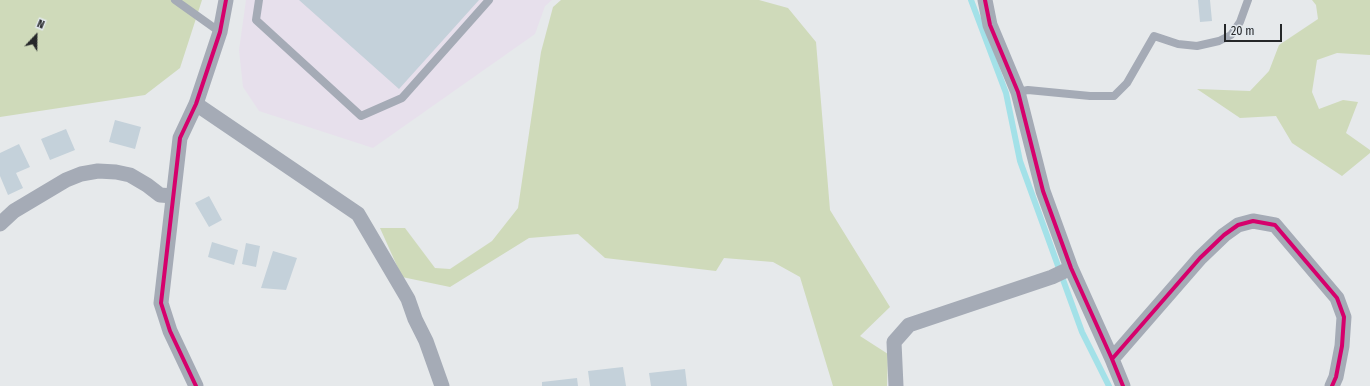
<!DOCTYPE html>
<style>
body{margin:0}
#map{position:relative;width:1370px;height:386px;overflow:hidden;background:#e6e9eb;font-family:"Fira Sans Condensed",sans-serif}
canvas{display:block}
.north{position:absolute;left:16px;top:16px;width:40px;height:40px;-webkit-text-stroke:3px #e3e9ee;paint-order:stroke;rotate:22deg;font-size:11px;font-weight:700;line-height:16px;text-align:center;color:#252729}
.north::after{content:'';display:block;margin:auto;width:14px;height:18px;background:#252729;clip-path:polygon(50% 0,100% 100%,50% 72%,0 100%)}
.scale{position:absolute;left:1224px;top:24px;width:58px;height:18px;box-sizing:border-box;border:2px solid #252729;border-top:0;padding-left:5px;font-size:12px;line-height:14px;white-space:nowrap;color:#252729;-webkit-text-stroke:3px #e3e9ee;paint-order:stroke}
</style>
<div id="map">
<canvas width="1370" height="386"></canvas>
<div class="north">N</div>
<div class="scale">20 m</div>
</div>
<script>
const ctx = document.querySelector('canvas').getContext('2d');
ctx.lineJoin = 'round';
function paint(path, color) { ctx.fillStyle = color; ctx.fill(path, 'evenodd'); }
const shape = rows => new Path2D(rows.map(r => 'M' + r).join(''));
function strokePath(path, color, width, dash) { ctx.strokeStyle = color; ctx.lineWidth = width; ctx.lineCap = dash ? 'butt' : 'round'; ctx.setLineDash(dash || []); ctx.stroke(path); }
paint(shape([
 [246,0,552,0,545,6,535,34,373,148,259,111,243,87,239,50]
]), '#e7e0ec');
paint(shape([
 [0,0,202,0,180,68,145,95,0,117],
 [561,0,759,0,788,8,816,42,830,210,890,307,860,336,888,354,887,386,833,386,800,277,773,262,724,258,716,271,605,258,578,234,529,238,450,287,402,277,380,228,405,228,435,268,450,269,492,241,518,208,541,52,553,7],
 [1312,0,1370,0,1370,55,1337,53,1317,60,1312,92,1319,109,1343,100,1358,102,1346,133,1370,150,1370,153,1342,176,1292,143,1276,116,1240,118,1197,89,1250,91,1269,71,1279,45,1318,19,1316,5]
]), '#cfdaba');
strokePath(shape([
 [971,0,1006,93,1020,161,1082,332,1109,386]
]), '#a3e1e8', 6);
paint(shape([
 [299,0,479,0,399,89],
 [1198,0,1210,0,1212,21,1200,22],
 [115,120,141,127,135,149,109,142],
 [66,129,75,150,50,160,41,139],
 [19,144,30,167,16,173,23,188,8,195,0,176,0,153],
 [209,196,222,220,209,227,195,203],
 [212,242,238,250,234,265,208,257],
 [246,243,260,246,256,267,242,264],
 [273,251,297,258,286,290,261,288],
 [623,367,626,386,590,386,588,371],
 [685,369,687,386,651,386,649,373],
 [577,378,578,386,542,386,542,382]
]), '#c4d1da');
strokePath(shape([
 [175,0,220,32],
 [259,0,256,20,361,116,402,98,489,0],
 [1018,92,1028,90,1090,96,1114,96,1127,83,1154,36,1178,44,1197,46,1219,41,1231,35,1240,22,1248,0]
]), '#a5abb6', 8);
strokePath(shape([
 [985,0,990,25,1018,92,1043,191,1071,268,1112,359,1123,386],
 [196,104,358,214,408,299,415,319,426,341,442,386],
 [0,224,14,211,66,180,81,174,98,171,116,172,130,175,147,185,160,195,173,196],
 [1112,359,1200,258,1224,235,1238,225,1253,221,1275,225,1337,298,1344,317,1342,346,1336,377,1332,386],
 [196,386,170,331,161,303,180,138,196,104,220,32,226,0],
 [896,386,894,342,909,325,1052,277,1071,268]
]), '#a5abb6', 15);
strokePath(shape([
 [985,0,990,25,1018,92,1043,191,1071,268,1112,359,1123,386],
 [1112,359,1200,258,1224,235,1238,225,1253,221,1275,225,1337,298,1344,317,1342,346,1336,377,1332,386],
 [196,386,170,331,161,303,180,138,196,104,220,32,226,0]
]), '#d6006c', 4);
</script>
